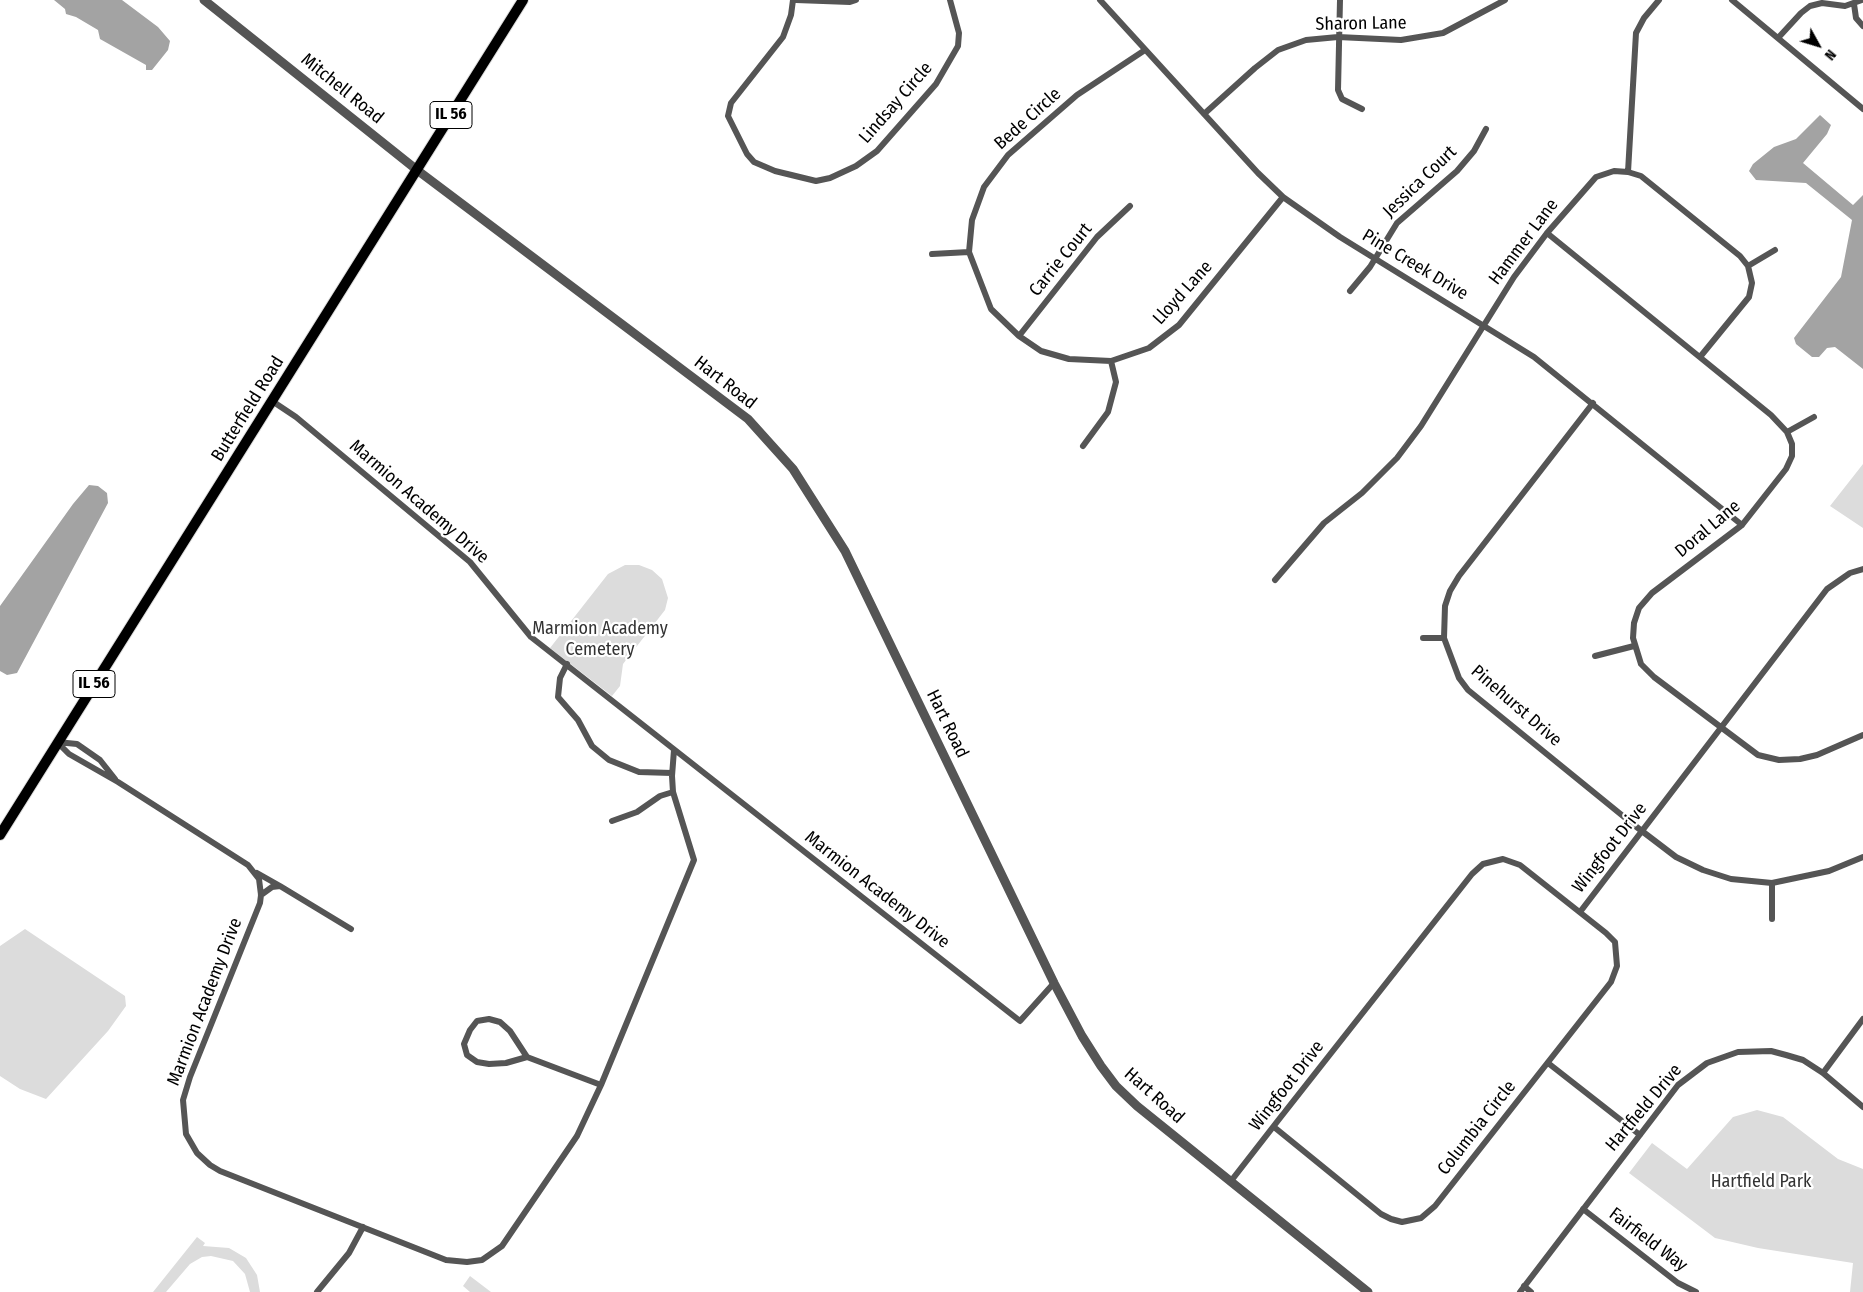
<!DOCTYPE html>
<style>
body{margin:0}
#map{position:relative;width:1863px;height:1292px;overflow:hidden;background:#fff;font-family:"Fira Sans Condensed",sans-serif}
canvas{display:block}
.north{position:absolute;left:1793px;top:20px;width:50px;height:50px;-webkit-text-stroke:4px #fff;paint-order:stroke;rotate:129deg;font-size:14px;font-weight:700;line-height:20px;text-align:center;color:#000}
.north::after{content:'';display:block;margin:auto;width:18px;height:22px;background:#000;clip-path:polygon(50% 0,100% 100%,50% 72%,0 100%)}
</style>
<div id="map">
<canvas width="1863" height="1292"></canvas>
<div class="north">N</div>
</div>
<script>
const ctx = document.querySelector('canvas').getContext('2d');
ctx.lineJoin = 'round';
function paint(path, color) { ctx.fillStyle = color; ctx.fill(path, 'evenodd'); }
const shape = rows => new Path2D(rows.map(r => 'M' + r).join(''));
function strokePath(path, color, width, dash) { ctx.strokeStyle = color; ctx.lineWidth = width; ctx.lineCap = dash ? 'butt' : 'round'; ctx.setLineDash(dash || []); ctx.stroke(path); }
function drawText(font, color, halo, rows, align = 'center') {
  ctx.font = font + ' "Fira Sans Condensed",sans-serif'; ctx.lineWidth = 4.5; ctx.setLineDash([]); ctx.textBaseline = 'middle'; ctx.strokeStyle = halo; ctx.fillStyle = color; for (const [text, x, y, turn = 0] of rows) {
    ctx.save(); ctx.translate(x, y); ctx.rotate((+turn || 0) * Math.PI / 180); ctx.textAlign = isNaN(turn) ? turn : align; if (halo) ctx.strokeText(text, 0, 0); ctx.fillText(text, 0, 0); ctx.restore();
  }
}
paint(shape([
 [1863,464,1863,528,1830,506],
 [625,565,639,565,652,570,662,579,668,598,665,610,623,664,620,686,612,696,550,648,608,574],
 [25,929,125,996,126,1006,108,1031,46,1099,20,1089,0,1076,0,946],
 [1757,1110,1783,1117,1838,1159,1863,1169,1863,1292,1850,1292,1853,1263,1758,1248,1715,1238,1629,1173,1652,1143,1687,1169,1733,1117],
 [197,1237,205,1243,203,1246,229,1248,246,1258,257,1275,260,1292,250,1292,245,1274,233,1261,211,1256,202,1257,190,1264,166,1292,153,1292],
 [470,1276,491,1292,470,1292,463,1286]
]), '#dcdcdc');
paint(shape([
 [54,0,122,0,158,27,170,41,168,50,152,70,146,70,146,65,100,39,98,30,76,17,66,14,65,9],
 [1820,115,1831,125,1827,134,1803,163,1853,205,1863,195,1863,369,1835,347,1827,348,1819,357,1812,357,1796,344,1794,338,1841,277,1852,220,1806,183,1756,180,1749,171,1753,164,1774,147,1796,139],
 [89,485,98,486,107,493,108,503,17,673,7,675,0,671,0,606,73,504]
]), '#a3a3a3');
const primary = shape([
 [0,835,523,0]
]);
strokePath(primary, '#dbdbdb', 12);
strokePath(shape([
 [793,0,791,15,783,37,731,103,728,116,747,154,754,162,775,171,816,181,830,178,856,166,877,151,936,84,958,46,959,33,950,0],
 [796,0,850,2,856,0],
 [1100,0,1258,173,1283,197,1340,237,1534,357,1742,525],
 [1340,0,1338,90,1342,99,1362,109],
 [1732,0,1863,109],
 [1854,4,1856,18,1863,26],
 [1778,38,1801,13,1810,6,1822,3,1845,6,1862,0],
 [1145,50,1077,95,1008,155,984,187,972,220,969,252,991,309,1019,336,1041,351,1069,359,1111,361,1149,348,1179,325,1283,197],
 [1204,114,1255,68,1278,50,1306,40,1338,37,1401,40,1443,33,1505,0],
 [1628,172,1636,33,1644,18,1659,0],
 [1547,233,1771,415,1787,432,1792,444,1792,456,1786,469,1742,525,1652,593,1639,608,1634,623,1633,638,1641,664,1654,677,1758,755,1779,760,1800,759,1817,755,1863,735],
 [932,254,969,252],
 [1748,266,1775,250],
 [1350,291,1370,267,1397,223,1457,171,1474,151,1486,129],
 [1019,336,1097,237,1130,206],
 [272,401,296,417,470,562,531,637,1020,1021,1054,983],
 [1593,403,1459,576,1450,591,1445,606,1444,638,1459,678,1468,690,1634,825,1676,857,1703,870,1731,879,1772,883,1829,871,1863,857],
 [1787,432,1814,417],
 [1083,446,1108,412,1116,382,1111,361],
 [1275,580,1324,523,1362,493,1397,458,1421,426,1514,277,1547,233,1596,177,1614,171,1628,172,1641,176,1740,256,1748,266,1752,283,1749,297,1700,357],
 [1423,638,1444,638],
 [1595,656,1634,646],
 [567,664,560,678,558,697,578,720,592,746,609,760,639,772,672,773],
 [57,742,69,754,118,782,248,865,259,879,261,895,260,903,190,1077,183,1100,186,1134,197,1153,210,1165,220,1171,446,1260,467,1262,482,1260,502,1246,577,1136,601,1085,694,860,673,792,672,776,674,750],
 [57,742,77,744,100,760,115,779],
 [612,821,637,812,660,796,673,792],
 [257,873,280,886],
 [261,895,272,887,280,886,351,929],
 [1580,912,1827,589,1850,573,1863,569],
 [1772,919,1772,883],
 [527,1057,506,1063,489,1064,477,1062,467,1055,464,1044,470,1030,477,1021,489,1019,500,1022,510,1031,527,1057,601,1085],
 [1548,1063,1640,1135],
 [1823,1073,1863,1019],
 [1231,1181,1280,1118,1472,874,1483,864,1503,859,1520,865,1606,933,1615,942,1617,966,1611,982,1435,1206,1421,1218,1402,1222,1391,1219,1381,1214,1274,1127],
 [1583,1209,1678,1283,1696,1292],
 [1524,1286,1531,1292],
 [317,1292,349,1253,363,1227],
 [1520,1292,1678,1085,1707,1063,1738,1052,1771,1051,1786,1055,1803,1060,1823,1073,1863,1107]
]), '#555', 6);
strokePath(shape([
 [204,0,417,170,748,419,793,469,845,551,1054,983,1082,1036,1101,1066,1116,1086,1137,1106,1368,1292]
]), '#555', 9);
strokePath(primary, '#000', 10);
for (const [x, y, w] of [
 [451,115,42],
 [94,684,42]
]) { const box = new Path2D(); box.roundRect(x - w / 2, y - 13.5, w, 27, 4); ctx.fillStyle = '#fff'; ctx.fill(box); strokePath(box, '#000', 1); }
drawText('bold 16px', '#000', null, [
 ["IL 56",451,115],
 ["IL 56",94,684]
]);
drawText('18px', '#000', '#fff', [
 ["Sharon Lane",1361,24,-1],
 ["Mitchell Road",342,89,39],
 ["Lindsay Circle",896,103,-49],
 ["Bede Circle",1028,119,-42],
 ["Jessica Court",1420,182,-44],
 ["Hammer Lane",1524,242,-53],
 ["Carrie Court",1061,260,-51],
 ["Pine Creek Drive",1415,265,31],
 ["Lloyd Lane",1183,293,-48],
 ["Hart Road",725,383,38],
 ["Butterfield Road",248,409,-58],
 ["Marmion Academy Drive",419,502,41],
 ["Doral Lane",1708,529,-40],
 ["Pinehurst Drive",1516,706,41],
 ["Hart Road",947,724,64],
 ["Wingfoot Drive",1610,848,-52],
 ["Marmion Academy Drive",877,890,38],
 ["Marmion Academy Drive",205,1002,-69],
 ["Wingfoot Drive",1287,1086,-52],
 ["Hart Road",1154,1096,42],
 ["Hartfield Drive",1644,1108,-50],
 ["Columbia Circle",1477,1128,-52],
 ["Fairfield Way",1648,1240,37]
]);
drawText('18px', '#333', '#fff', [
 ["Marmion Academy",600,629],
 ["Cemetery",600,650],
 ["Hartfield Park",1761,1182]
]);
</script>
